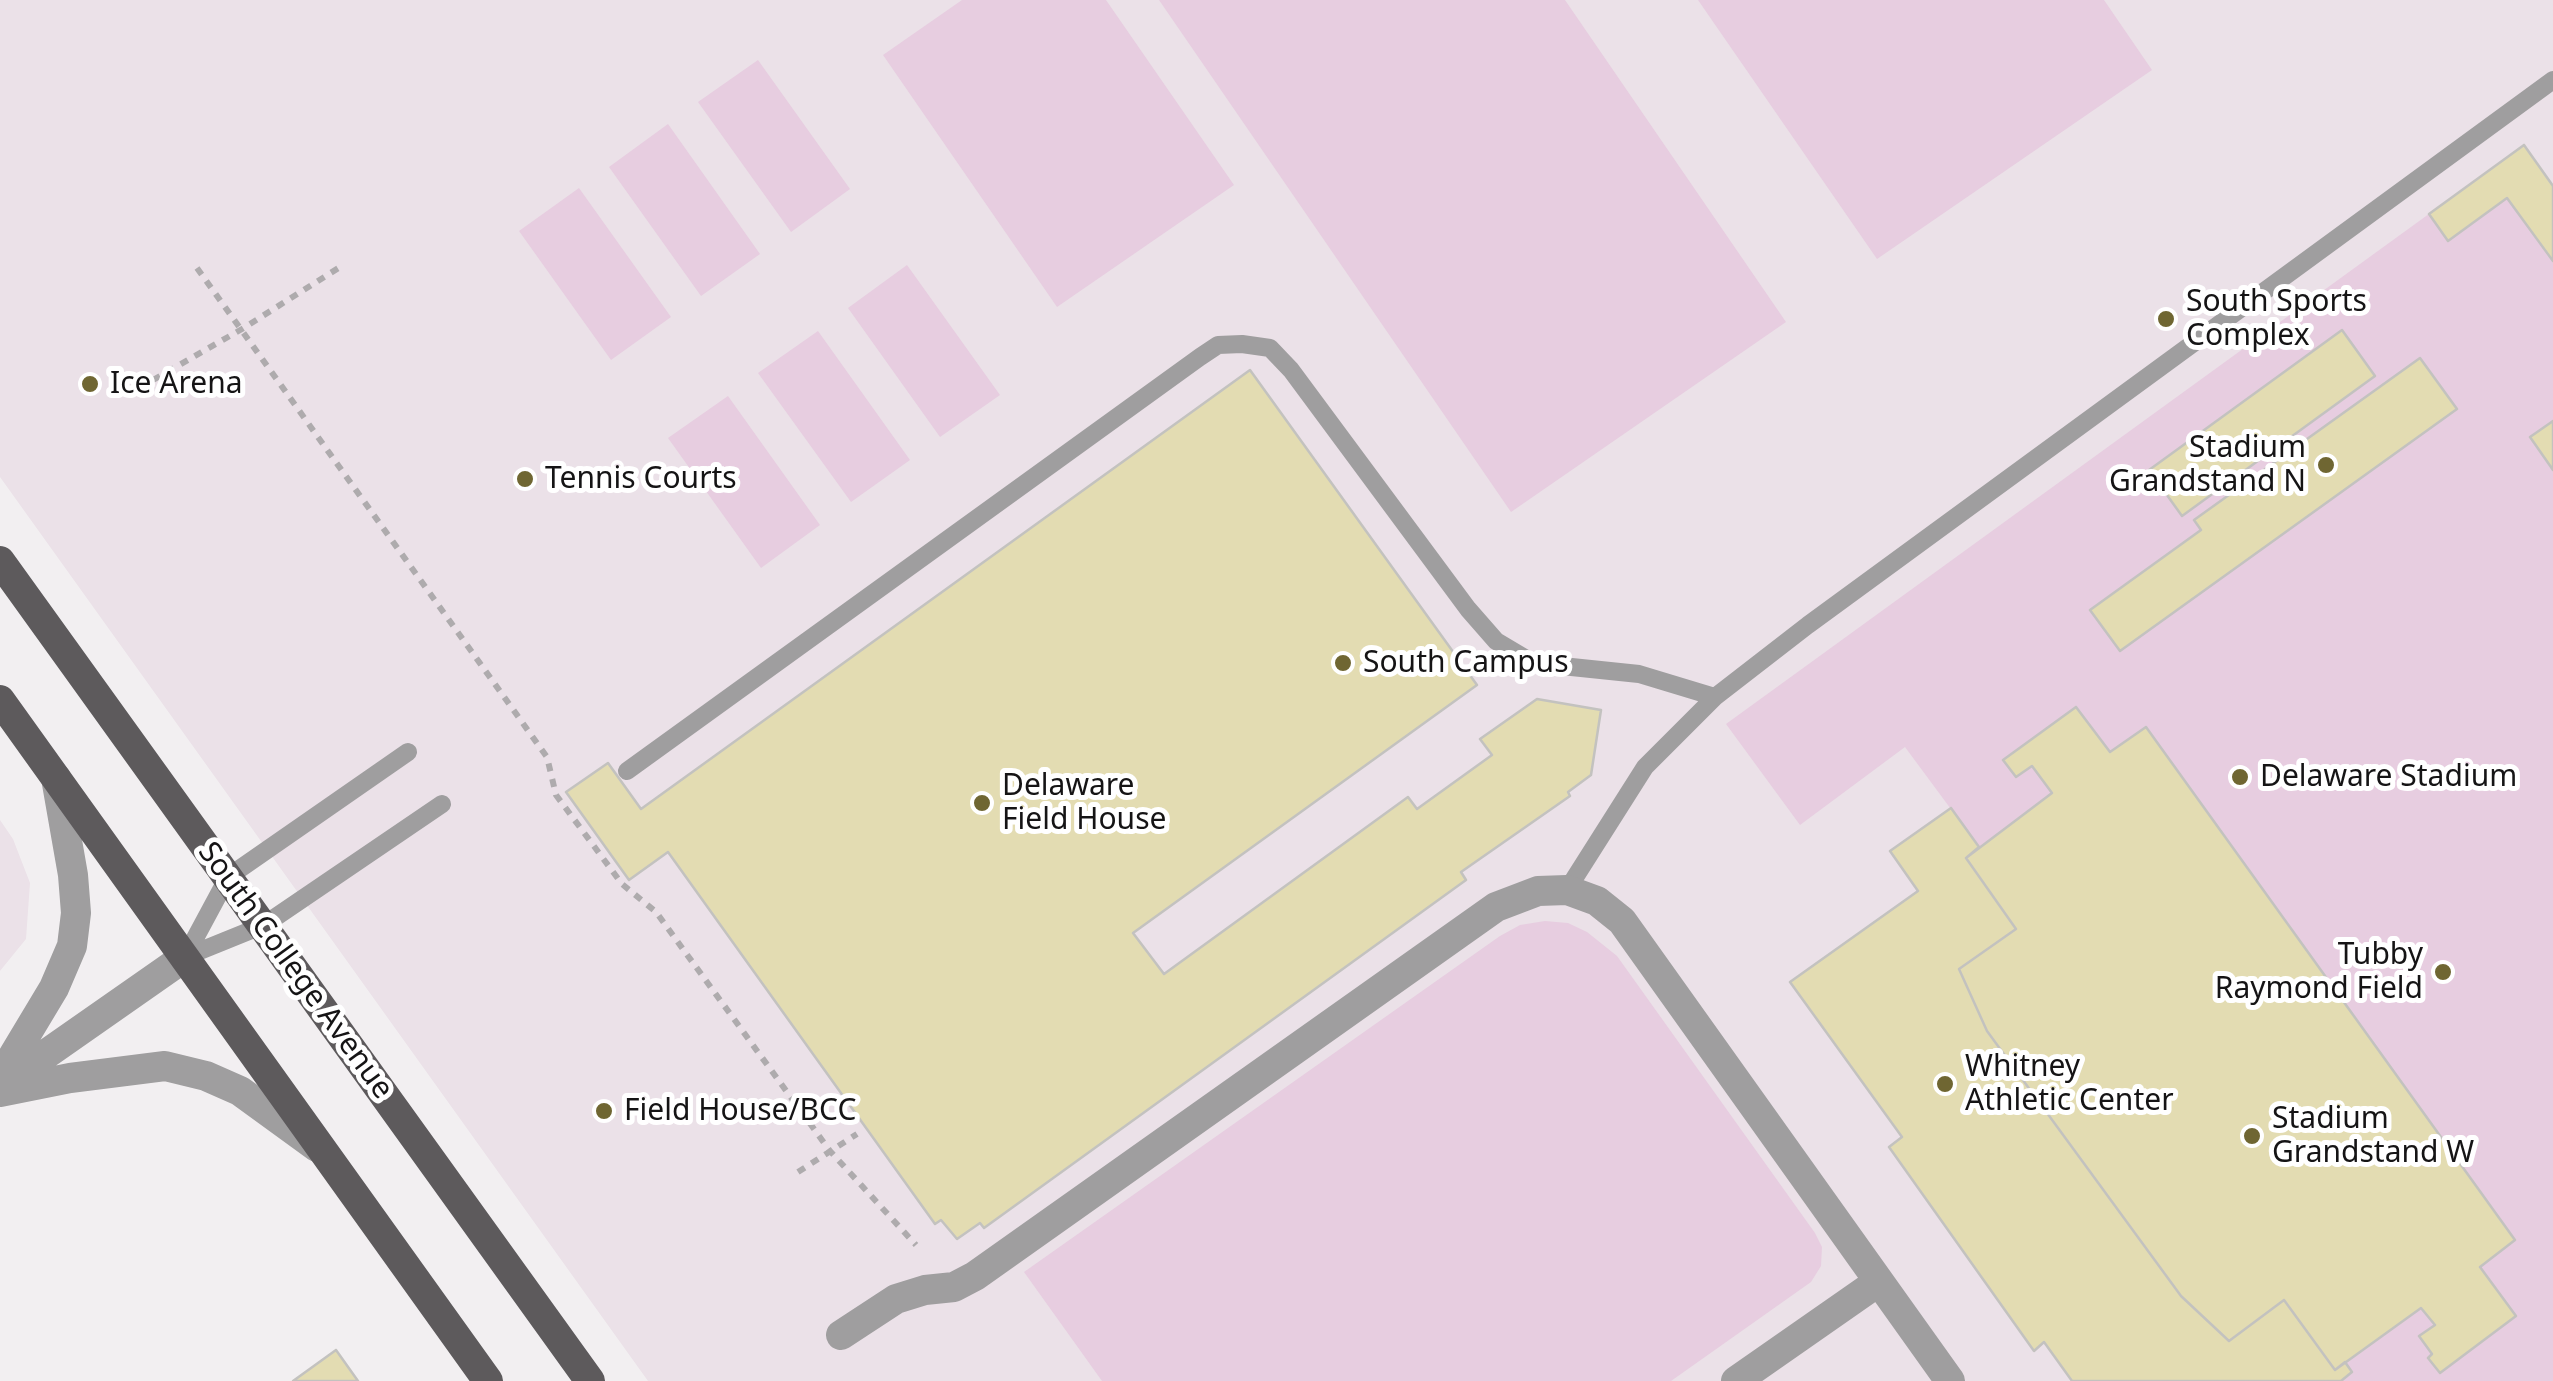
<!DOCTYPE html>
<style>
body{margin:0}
canvas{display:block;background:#f2eff1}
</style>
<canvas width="2553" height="1381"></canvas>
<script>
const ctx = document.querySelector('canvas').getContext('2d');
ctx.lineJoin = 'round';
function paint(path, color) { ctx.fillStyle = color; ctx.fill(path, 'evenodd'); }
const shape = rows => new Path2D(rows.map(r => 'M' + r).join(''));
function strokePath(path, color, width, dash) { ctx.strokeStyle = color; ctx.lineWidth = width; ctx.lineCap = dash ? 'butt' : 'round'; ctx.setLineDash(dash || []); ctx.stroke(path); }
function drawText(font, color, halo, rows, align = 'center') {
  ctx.font = font + ' "Noto Sans",sans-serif'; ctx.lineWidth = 10; ctx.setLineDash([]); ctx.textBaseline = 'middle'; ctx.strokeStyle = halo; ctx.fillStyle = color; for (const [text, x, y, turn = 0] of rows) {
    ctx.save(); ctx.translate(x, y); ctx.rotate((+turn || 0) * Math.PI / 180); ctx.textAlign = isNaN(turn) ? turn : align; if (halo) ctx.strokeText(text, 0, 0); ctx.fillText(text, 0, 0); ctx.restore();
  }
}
paint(shape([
 [0,0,2553,0,2553,1381,648,1381,0,477],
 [0,820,13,839,30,883,26,939,0,971]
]), '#ebe1e8');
paint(shape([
 [962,0,1106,0,1234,185,1057,307,883,55],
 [1159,0,1565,0,1786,322,1511,512],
 [1698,0,2104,0,2152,70,1877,259],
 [758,60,850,189,791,232,698,102],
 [668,124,760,254,701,296,609,167],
 [2524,145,2553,186,2553,1381,2341,1381,2352,1372,2346,1363,1966,858,1979,847,1905,747,1800,825,1726,724],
 [579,188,671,317,611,360,519,231],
 [907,265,1000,395,940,437,848,308],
 [818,331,910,460,851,502,758,373],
 [728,396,820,525,761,568,668,438],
 [1545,921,1568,923,1587,932,1617,956,1815,1233,1822,1247,1821,1266,1811,1282,1671,1381,1102,1381,1024,1272,1500,936,1520,925]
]), '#e7cde0');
const building = shape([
 [2524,145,2553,186,2553,261,2507,198,2448,241,2429,214,2524,145],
 [2342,330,2375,376,2182,516,2149,470,2342,330],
 [2420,358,2457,409,2120,651,2090,610,2201,530,2194,520,2420,358],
 [1250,370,1477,685,1133,933,1164,974,1408,797,1417,809,1492,755,1480,739,1537,699,1601,710,1591,775,1568,792,1570,796,1461,872,1466,880,984,1228,980,1223,957,1239,941,1220,935,1224,668,852,629,880,566,792,608,763,641,809,1250,370],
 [2553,421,2553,470,2530,437,2553,421],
 [2076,707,2110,752,2146,727,2515,1240,2480,1267,2516,1316,2440,1373,2428,1358,2432,1354,2419,1336,2435,1325,2421,1308,2335,1370,2284,1300,2229,1341,2181,1296,1987,1031,1959,969,2016,929,1966,858,2052,793,2032,766,2016,777,2003,760,2076,707],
 [1951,808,1979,847,1966,858,2016,929,1959,969,1987,1031,2181,1296,2229,1341,2284,1300,2335,1370,2345,1362,2352,1372,2341,1381,2072,1381,2044,1342,2034,1351,1889,1147,1902,1137,1790,982,1918,891,1890,851,1951,808],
 [336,1350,358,1381,293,1381,336,1350]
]);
paint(building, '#e3dcb2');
strokePath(building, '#c3c2bf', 2.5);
strokePath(shape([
 [197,268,547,757,556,795,622,884,656,912,830,1151,916,1245],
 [153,380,242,329,340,267],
 [798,1172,857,1134]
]), '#aeabad', 6, [8, 8]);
strokePath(shape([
 [627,771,1200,357,1218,345,1242,344,1270,348,1291,370,1468,609,1496,641,1533,663,1639,674,1715,697],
 [1567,890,1645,767,1715,697,1808,625,2553,80],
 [185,957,228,877,408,752],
 [185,957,264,925,442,804]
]), '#9f9e9f', 18);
strokePath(shape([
 [0,1078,54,988,72,946,76,913,73,875,56,778],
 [2,1085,185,957],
 [0,1092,70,1078,165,1066,206,1076,240,1091,317,1147],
 [841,1335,896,1299,925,1290,954,1287,975,1276,1496,907,1538,891,1567,890,1597,901,1622,921,1950,1381],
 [1736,1381,1878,1282]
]), '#9f9e9f', 30);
strokePath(shape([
 [0,561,590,1381],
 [0,700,488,1381]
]), '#5d5a5c', 30);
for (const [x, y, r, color] of [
 [2166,319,10,"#6f6632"],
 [90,384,10,"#6f6632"],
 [2326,465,10,"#6f6632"],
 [525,479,10,"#6f6632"],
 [1343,663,10,"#6f6632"],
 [2240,777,10,"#6f6632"],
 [982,803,10,"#6f6632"],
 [2443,972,10,"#6f6632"],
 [1945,1084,10,"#6f6632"],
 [604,1111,10,"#6f6632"],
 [2252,1136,10,"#6f6632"]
]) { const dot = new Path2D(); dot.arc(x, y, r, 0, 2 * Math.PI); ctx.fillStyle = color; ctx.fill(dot); strokePath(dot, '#fff', 4); }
drawText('30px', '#151415', '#fff', [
 ["South Sports",2186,302],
 ["Complex",2186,336],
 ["Ice Arena",110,384],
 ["Stadium",2306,448,"right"],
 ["Grandstand N",2306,482,"right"],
 ["Tennis Courts",545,479],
 ["South Campus",1363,663],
 ["Delaware Stadium",2260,777],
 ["Delaware",1002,786],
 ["Field House",1002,820],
 ["Tubby",2423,955,"right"],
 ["Raymond Field",2423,989,"right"],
 ["Whitney",1965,1067],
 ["Athletic Center",1965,1101],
 ["Field House/BCC",624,1111],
 ["Stadium",2272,1119],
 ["Grandstand W",2272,1153]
], 'left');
drawText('30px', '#151415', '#fff', [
 ["South College Avenue",295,971,54]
]);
</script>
